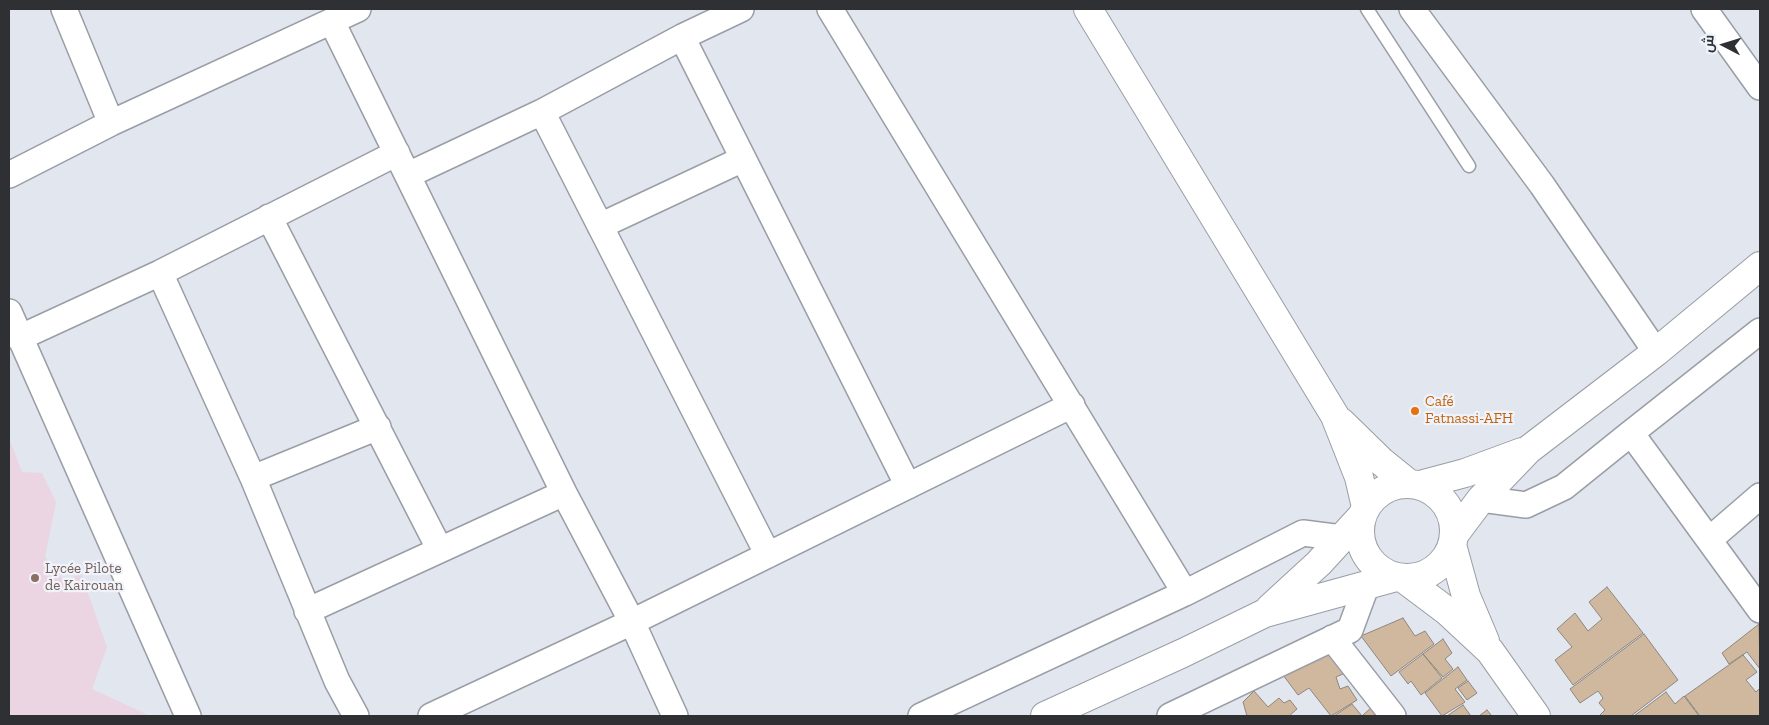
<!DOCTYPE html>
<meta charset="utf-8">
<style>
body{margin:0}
#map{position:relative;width:1769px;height:725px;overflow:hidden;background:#e2e6ef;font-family:"Zilla Slab",Cairo,serif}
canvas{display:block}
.frame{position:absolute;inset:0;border:10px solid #2e3033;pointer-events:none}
.north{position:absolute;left:1699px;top:20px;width:50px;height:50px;-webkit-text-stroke:4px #eff4fc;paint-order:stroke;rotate:275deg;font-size:14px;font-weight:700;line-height:20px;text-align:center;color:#2e3033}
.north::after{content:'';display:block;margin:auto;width:18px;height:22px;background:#2e3033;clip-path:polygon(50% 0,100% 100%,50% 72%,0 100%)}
</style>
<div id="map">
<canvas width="1769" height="725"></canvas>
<div class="frame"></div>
<div class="north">ش</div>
</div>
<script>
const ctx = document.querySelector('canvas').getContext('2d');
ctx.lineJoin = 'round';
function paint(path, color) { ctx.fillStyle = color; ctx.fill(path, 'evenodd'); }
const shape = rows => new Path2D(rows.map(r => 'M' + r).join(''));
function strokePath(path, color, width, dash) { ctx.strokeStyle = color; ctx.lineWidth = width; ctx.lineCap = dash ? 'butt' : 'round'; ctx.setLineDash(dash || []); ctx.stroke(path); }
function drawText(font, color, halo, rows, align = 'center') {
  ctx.font = font + ' "Zilla Slab",serif'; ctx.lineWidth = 4.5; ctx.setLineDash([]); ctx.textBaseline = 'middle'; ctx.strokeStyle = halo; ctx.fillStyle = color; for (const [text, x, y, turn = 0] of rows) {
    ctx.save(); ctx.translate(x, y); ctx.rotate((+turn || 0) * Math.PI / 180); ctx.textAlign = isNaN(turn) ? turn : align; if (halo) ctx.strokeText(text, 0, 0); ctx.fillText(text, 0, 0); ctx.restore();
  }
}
paint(shape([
 [9,438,22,472,42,473,56,502,45,557,65,582,81,573,107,647,92,689,150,716,9,716]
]), '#ebd5e2');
const building = shape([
 [1607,587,1643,633,1573,685,1555,660,1572,647,1557,629,1575,613,1588,631,1602,619,1589,602,1607,587],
 [1403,618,1415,636,1425,631,1434,644,1391,676,1361,636,1403,618],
 [1759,624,1760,669,1747,652,1729,664,1722,653,1759,624],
 [1644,634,1678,680,1631,716,1599,716,1605,710,1599,703,1603,698,1598,691,1580,703,1570,689,1644,634],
 [1443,639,1452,653,1445,659,1453,669,1443,677,1423,654,1443,639],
 [1335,648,1352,670,1336,677,1340,689,1348,686,1357,700,1331,716,1309,688,1298,695,1280,671,1335,648],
 [1423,654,1442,678,1421,695,1411,681,1408,684,1399,672,1423,654],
 [1743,655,1757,672,1746,680,1756,692,1760,688,1760,716,1700,716,1685,696,1743,655],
 [1458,667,1467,680,1455,689,1465,702,1442,716,1425,693,1458,667],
 [1468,681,1477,693,1467,700,1458,688,1468,681],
 [1254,691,1268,707,1279,698,1284,703,1290,700,1297,709,1289,716,1247,716,1243,702,1254,691],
 [1666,692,1675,704,1684,696,1699,716,1634,716,1666,692],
 [1352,704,1362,716,1373,706,1381,716,1334,716,1352,704],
 [1463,705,1471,716,1447,716,1463,705],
 [1487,710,1492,716,1479,716,1487,710]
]);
paint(building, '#d0b89f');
strokePath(building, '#8d867f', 1);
const service = shape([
 [1367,9,1469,166]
]);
const minor = shape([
 [64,9,111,123],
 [830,9,1185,593],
 [1412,9,1542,185,1656,352],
 [1704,9,1760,87],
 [332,22,564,493,632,622,675,716],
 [682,37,908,486],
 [542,112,768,555],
 [9,175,111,123,358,9],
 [408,175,542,112,682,37,741,9],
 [269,217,440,550],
 [600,226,743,159],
 [160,273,253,478,337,681,356,716],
 [9,312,188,716],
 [1760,331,1631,433,1760,610],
 [19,338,160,273,397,153],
 [253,478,378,427],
 [1481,499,1526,505,1564,487,1631,433],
 [1709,540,1760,496],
 [307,611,564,493],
 [1332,638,1393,716],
 [431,716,632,622,1072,405],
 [921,716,1185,593,1303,533,1342,538],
 [1170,716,1350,630,1367,584]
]);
const tertiary = shape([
 [1088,9,1335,416,1359,477,1366,507],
 [1341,422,1382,462,1408,483],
 '1360 531a47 47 0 1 1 94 0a47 47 0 1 1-94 0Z',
 [1420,485,1465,473,1522,452],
 [1454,535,1481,499,1528,450,1656,352,1760,266],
 [1452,545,1466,596,1485,641],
 [1403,578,1447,611,1490,651,1536,716],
 [1270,608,1319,563,1362,516],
 [1045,716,1183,653,1265,613,1396,577]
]);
strokePath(service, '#999da5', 15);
strokePath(minor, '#999da5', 28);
strokePath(tertiary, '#999da5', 30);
strokePath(service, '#fff', 12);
strokePath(minor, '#fff', 25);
strokePath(tertiary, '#fff', 28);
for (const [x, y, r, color] of [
 [1415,411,5,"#e8710a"],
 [35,578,5,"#8d6e63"]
]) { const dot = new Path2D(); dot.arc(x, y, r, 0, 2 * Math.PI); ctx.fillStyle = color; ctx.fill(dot); strokePath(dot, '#eff4fc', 2); }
drawText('15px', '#c56008', '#eff4fc', [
 ["Café",1425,402],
 ["Fatnassi-AFH",1425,419]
], 'left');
drawText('15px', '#785e54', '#eff4fc', [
 ["Lycée Pilote",45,569],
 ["de Kairouan",45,586]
], 'left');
</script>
